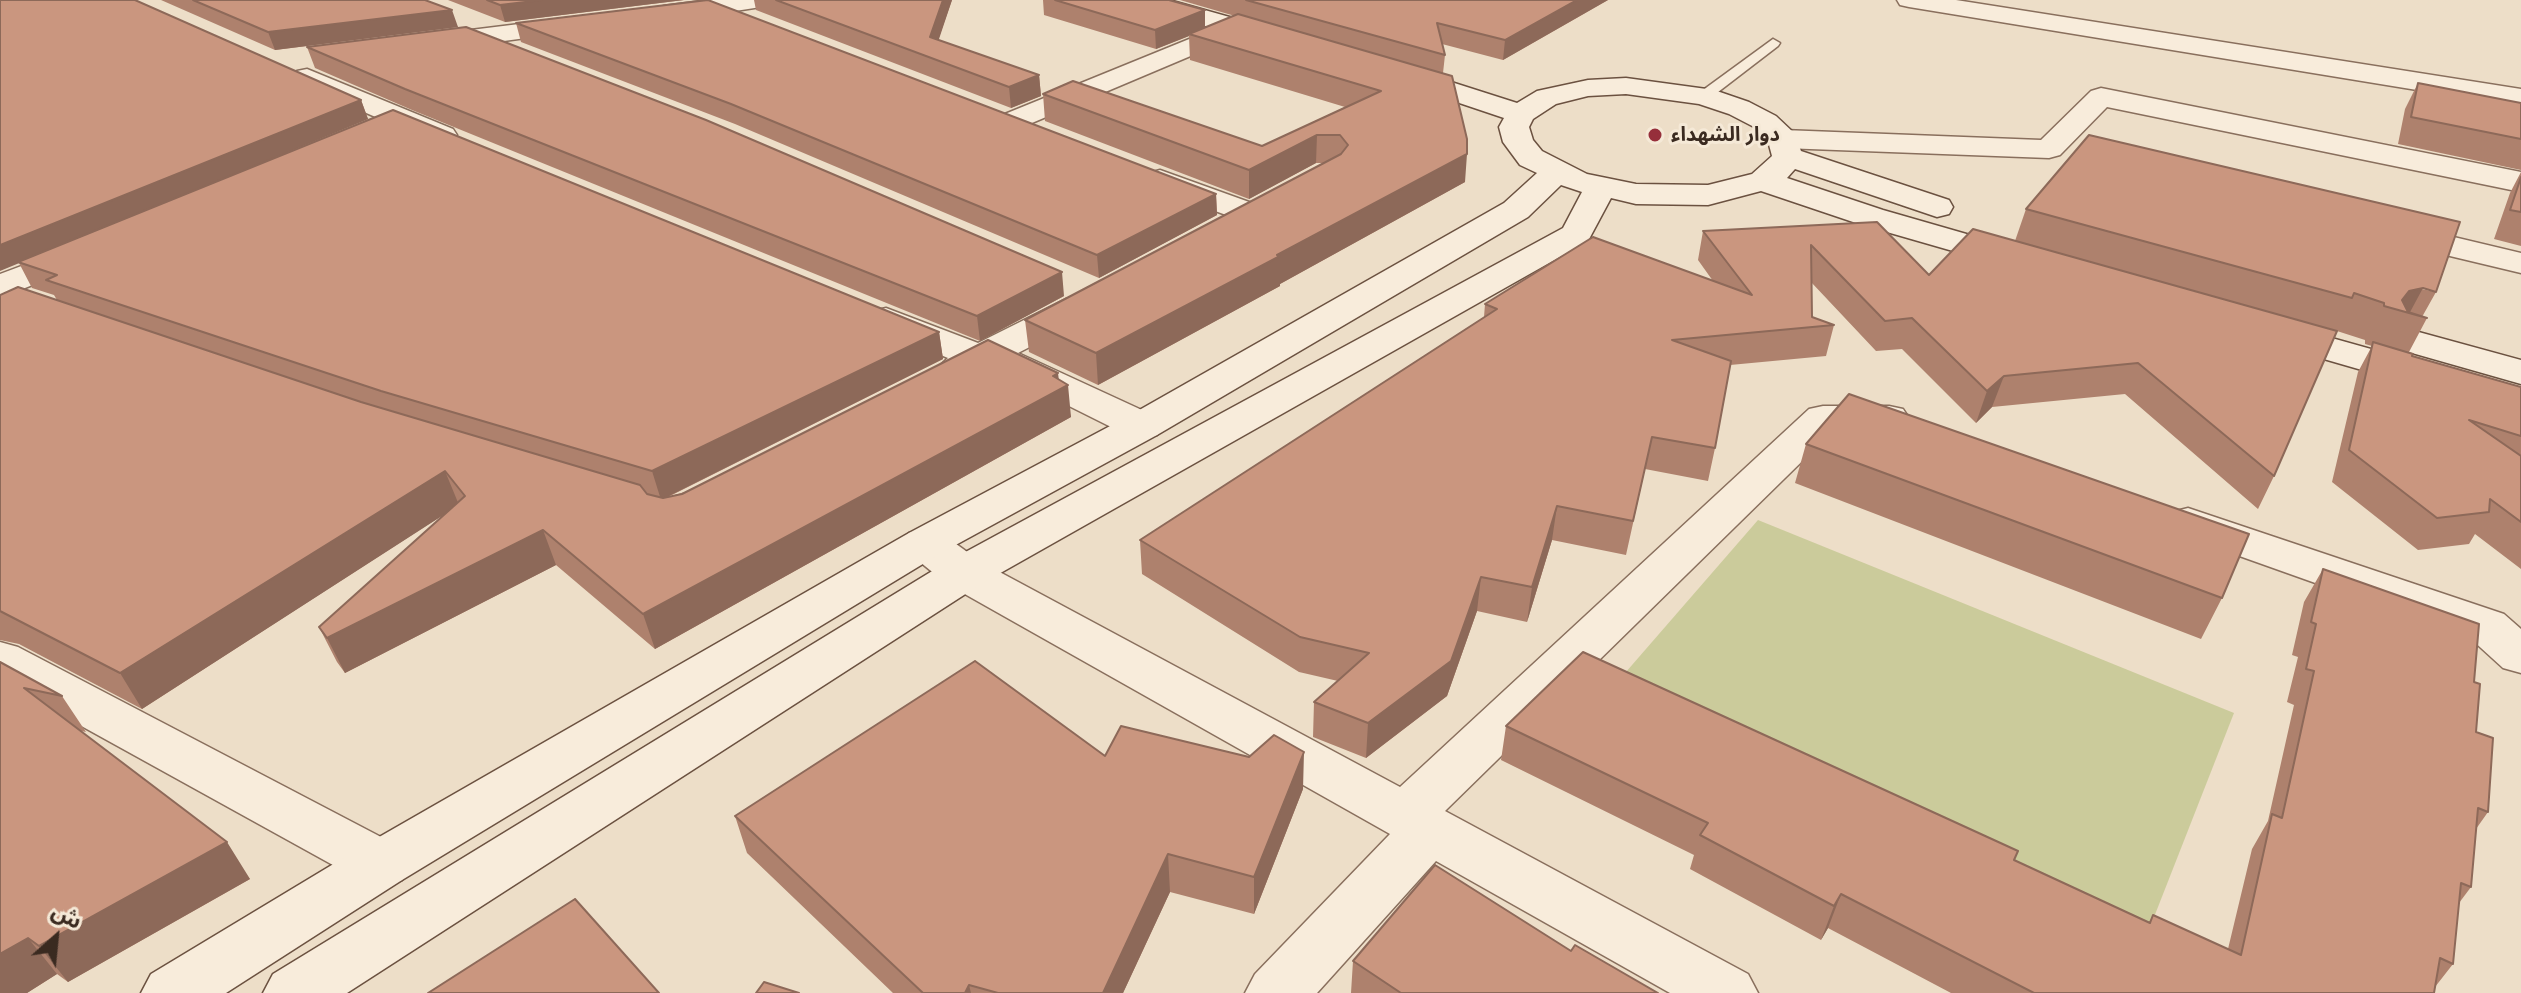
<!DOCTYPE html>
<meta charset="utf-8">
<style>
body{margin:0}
#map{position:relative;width:2521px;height:993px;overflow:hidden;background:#eddec8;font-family:"PT Serif","Noto Sans Arabic",serif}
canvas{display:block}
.north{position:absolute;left:16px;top:897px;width:80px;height:80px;-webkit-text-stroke:6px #f5e9d7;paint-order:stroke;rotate:27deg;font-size:22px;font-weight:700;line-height:32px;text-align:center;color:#3a2a20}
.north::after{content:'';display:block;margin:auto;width:28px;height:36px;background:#3a2a20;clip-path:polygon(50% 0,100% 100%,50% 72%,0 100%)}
</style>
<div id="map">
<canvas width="2521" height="993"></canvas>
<div class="north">ش</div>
</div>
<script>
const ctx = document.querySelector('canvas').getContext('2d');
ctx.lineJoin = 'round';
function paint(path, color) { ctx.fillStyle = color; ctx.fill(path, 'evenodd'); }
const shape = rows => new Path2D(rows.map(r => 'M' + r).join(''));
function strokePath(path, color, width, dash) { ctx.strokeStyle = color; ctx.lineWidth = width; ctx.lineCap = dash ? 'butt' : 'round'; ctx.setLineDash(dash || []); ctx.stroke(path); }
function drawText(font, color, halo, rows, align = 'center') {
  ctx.font = font + ' "PT Serif","Noto Sans Arabic",serif'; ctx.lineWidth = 6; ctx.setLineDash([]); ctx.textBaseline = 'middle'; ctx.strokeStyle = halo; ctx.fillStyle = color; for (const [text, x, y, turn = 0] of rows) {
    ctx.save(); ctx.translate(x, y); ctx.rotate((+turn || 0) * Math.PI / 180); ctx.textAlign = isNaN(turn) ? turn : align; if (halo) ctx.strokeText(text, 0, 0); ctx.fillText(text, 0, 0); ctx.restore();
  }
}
paint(shape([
 [1758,520,2234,713,2147,935,1619,680]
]), '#cbcb9b');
const lane = shape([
 [1773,39,1780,43,1778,46,1709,99,1699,99,1699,93,1773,39]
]);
const street = shape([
 [709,0,773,0,770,5,761,7,664,22,655,19,651,14,655,9,664,6,709,0],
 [1897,0,1956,0,2521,89,2521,107,1909,7,1900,5,1897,0],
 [576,17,585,20,589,25,585,30,430,51,421,49,417,43,421,37,430,35,576,17],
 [1236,20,1245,23,1249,28,1245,33,1020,128,1010,131,1000,128,995,122,1000,116,1236,20],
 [307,69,453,129,457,135,453,141,442,144,431,141,297,83,293,77,297,71,307,69],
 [2101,88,2521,172,2521,192,2107,107,2060,155,2049,158,1783,148,1772,145,1768,139,1772,133,1783,130,2041,140,2091,91,2101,88],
 [1160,170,1263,207,1268,214,1263,221,1251,224,1149,187,1144,180,1149,173,1160,170],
 [2395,223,2521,253,2521,273,2383,240,2378,233,2383,226,2395,223],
 [83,243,95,246,100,253,95,260,0,298,0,274,83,243],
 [1079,296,1092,299,1097,307,1092,315,1018,353,1157,417,1163,426,1157,435,1142,438,1127,435,1001,372,996,364,969,378,955,382,941,378,935,370,948,358,873,327,867,319,873,311,886,308,978,343,1066,299,1079,296],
 [1823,406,1889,406,1903,409,1909,418,1903,427,1889,430,1834,430,1445,811,1748,974,1758,993,1670,993,1436,861,1317,993,1245,993,1255,974,1390,834,947,584,909,553,902,543,909,533,925,529,941,533,981,562,1400,787,1809,409,1823,406],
 [2188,508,2504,614,2521,629,2521,673,2503,668,2470,638,2172,532,2166,522,2172,512,2188,508],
 [0,642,18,647,402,848,410,864,402,880,381,887,360,880,0,681,0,642]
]);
const secondary = shape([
 [1130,0,1169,0,1283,32,1287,38,1283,44,1274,46,1133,5,1130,0],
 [1398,65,1517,103,1537,91,1588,80,1626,78,1714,90,1749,102,1776,116,1794,133,1801,151,1949,200,1953,207,1949,214,1937,217,1795,169,1787,178,1883,210,2029,252,2034,259,2029,266,2017,269,2005,266,1859,224,1761,191,1708,205,1636,204,1611,198,1588,241,981,584,347,993,263,993,273,974,947,562,1563,228,1582,192,1561,185,1528,217,1157,435,941,553,402,880,226,993,141,993,151,974,360,848,909,533,1127,417,1504,203,1537,173,1520,165,1503,142,1499,127,1504,118,1388,79,1384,73,1388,67,1398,65],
 [1626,94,1699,104,1729,114,1756,128,1768,141,1772,156,1752,174,1708,185,1636,184,1587,174,1542,151,1533,140,1529,127,1533,119,1556,104,1588,96,1626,94],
 [2271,321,2521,391,2521,416,2258,340,2252,332,2258,324,2271,321],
 [2404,328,2521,360,2521,384,2391,347,2385,339,2391,331,2404,328]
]);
strokePath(lane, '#896f5d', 3);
strokePath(street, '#896f5d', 3);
strokePath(secondary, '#6b5140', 3);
paint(lane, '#f8ecdb');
paint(street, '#f8ecdb');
paint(secondary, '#f8ecdb');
paint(shape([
 [161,0,425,0,458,27,275,50],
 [448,0,684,0,505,22],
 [754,0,952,0,938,40,1039,75,1041,96,1011,108,756,10],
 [1043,0,1169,0,1205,28,1235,16,1180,0,1608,0,1503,60,1442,44,1445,55,1443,73,1465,182,1280,284,1280,286,1098,385,1029,352,1025,320,1324,163,1316,163,1249,199,1045,121,1043,94,1262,146,1345,107,1190,60,1189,36,1156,49,1044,15],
 [516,23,1216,194,1217,215,1099,278,735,124,521,42],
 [307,47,1064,296,980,341,412,110,315,68],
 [2418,83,2521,103,2521,170,2398,144,2405,109],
 [361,100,368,119,213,183,939,332,943,359,668,497,1059,380,1071,417,655,649,556,565,345,673,337,662,319,627,446,513,142,709,19,644,0,640,0,295,57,300,54,295,32,288,19,263],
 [2521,172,2521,246,2494,239,2510,193],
 [2026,209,2436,292,2422,317,2427,318,2409,352,2412,356,2521,387,2521,569,2475,534,2469,544,2418,550,2332,482,2358,372,2372,346,2365,344,2365,340,2337,331,2274,476,2258,509,2125,394,1992,407,1976,423,1902,349,1876,351,1811,282,1812,317,1834,325,1826,356,1730,365,1715,448,1708,481,1645,469,1626,555,1552,540,1527,622,1477,611,1447,696,1366,758,1313,737,1314,702,1338,681,1299,672,1142,574,1140,540,1484,317,1485,304,1713,281,1698,260,1703,231,1877,222,1929,275,2015,241],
 [1806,444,2222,598,2201,639,1795,483],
 [2323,569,2474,682,2476,732,2488,812,2476,829,2471,887,2459,903,2453,964,2435,987,2434,993,1951,993,1828,928,1821,940,1690,869,1694,855,1501,760,1506,726,2014,860,2149,922,2153,915,2228,949,2252,849,2268,821,2294,705,2287,702,2298,657,2292,655,2304,602],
 [0,662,62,696,86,732,81,731,250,879,68,982,57,974,27,993],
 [1105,756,1303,789,1254,914,1170,892,1123,993,893,993,747,853,735,816],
 [1571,951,1658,993,1351,993,1353,961]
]), '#ae816d');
paint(shape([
 [542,0,684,0,505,22,500,5],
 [943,0,952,0,933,57,930,37],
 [1577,0,1608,0,1503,60,1505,40],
 [452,10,458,27,275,50,268,32],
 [1205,10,1205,29,1189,34,1189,36,1156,49,1155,30],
 [1039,75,1041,96,1011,108,1009,87],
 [361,100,368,119,0,271,0,245],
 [1317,135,1316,163,1249,199,1249,170],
 [1467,154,1465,182,1280,284,1280,286,1098,385,1096,353,1277,255],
 [1216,194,1217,215,1099,278,1097,255],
 [1062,272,1064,296,980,341,977,316],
 [2423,288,2409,314,2402,300,2409,291],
 [939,332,943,359,661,500,652,471],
 [1058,373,1060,389,1068,385,1071,417,655,649,643,614],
 [2004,376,1992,407,1976,423,1987,391],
 [445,471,459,505,142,709,120,673],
 [1557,506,1552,540,1527,622,1532,587],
 [543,530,556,565,345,673,327,638],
 [1481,577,1477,611,1447,696,1366,758,1368,723],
 [1304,752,1303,789,1254,914,1254,877],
 [227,842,250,879,68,982,39,946],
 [1168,854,1170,892,1123,993,1103,993],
 [1841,894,1828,928,1821,940,1834,906],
 [28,938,57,974,27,993,0,993,0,954],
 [969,985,971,993,965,993]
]), '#8d6959');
const building = shape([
 [0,0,135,0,361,100,0,245,0,0],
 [193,0,425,0,452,10,268,32,193,0],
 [487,0,542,0,500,5,487,0],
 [708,0,1216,194,1097,255,731,104,516,23,708,0],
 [776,0,943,0,930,37,1039,75,1009,87,776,0],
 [1055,0,1169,0,1205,10,1155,30,1055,0],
 [1246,0,1577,0,1505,40,1437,23,1445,55,1246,0],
 [1238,14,1452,76,1467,139,1467,154,1277,255,1280,256,1096,353,1025,320,1341,154,1348,145,1340,135,1317,135,1249,170,1043,94,1073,81,1262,146,1381,91,1189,34,1238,14],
 [466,27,706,120,1062,272,977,316,405,89,307,47,466,27],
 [2418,83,2521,103,2521,139,2411,117,2418,83],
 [393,110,939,332,652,471,381,391,46,280,57,275,18,262,393,110],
 [2089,135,2460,222,2436,292,2423,288,2409,291,2402,300,2408,312,2427,318,2384,306,2384,303,2354,293,2352,298,2026,209,2089,135],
 [2521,177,2521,212,2510,210,2521,177],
 [1877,222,1929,275,1973,229,2337,331,2274,476,2138,363,2004,376,1987,391,1912,318,1885,321,1811,245,1812,317,1834,325,1672,340,1731,361,1715,448,1652,437,1633,521,1557,506,1532,587,1481,577,1451,661,1368,723,1314,702,1369,653,1300,637,1140,540,1497,309,1485,304,1593,237,1752,295,1703,231,1877,222],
 [18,287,361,402,640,485,647,494,663,498,682,494,988,340,1058,373,1053,376,1068,385,643,614,543,530,327,638,319,627,465,496,445,471,120,673,0,611,0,295,18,287],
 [2373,342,2413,354,2412,356,2521,387,2521,436,2469,420,2521,456,2521,522,2490,499,2489,512,2437,518,2349,450,2373,342],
 [1849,394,2249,534,2222,598,1806,444,1849,394],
 [2323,569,2479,624,2474,682,2480,684,2476,732,2493,738,2488,812,2478,808,2471,887,2461,883,2453,964,2440,958,2434,993,2034,993,1841,894,1834,906,1700,835,1708,823,1506,726,1583,652,2018,851,2014,860,2150,923,2153,915,2241,955,2272,814,2282,818,2314,671,2306,669,2316,624,2311,622,2323,569],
 [975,661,1105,756,1121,726,1249,757,1274,735,1304,752,1254,877,1168,854,1103,993,998,993,969,985,965,993,923,993,735,816,975,661],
 [0,662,62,696,24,688,227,842,39,946,28,938,0,954,0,662],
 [1435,865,1571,951,1575,945,1658,993,1401,993,1353,961,1435,865],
 [575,899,659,993,428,993,575,899],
 [764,982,799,993,756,993,764,982]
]);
paint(building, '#ca967f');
strokePath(building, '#8d6959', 2);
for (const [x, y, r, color] of [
 [1655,135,8,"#962f3b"]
]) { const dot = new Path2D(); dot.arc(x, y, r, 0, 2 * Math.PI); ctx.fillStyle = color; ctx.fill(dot); strokePath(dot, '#f5e9d7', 3); }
drawText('bold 20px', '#3a2a20', '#f5e9d7', [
 ["دوار الشهداء",1671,135]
], 'left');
</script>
